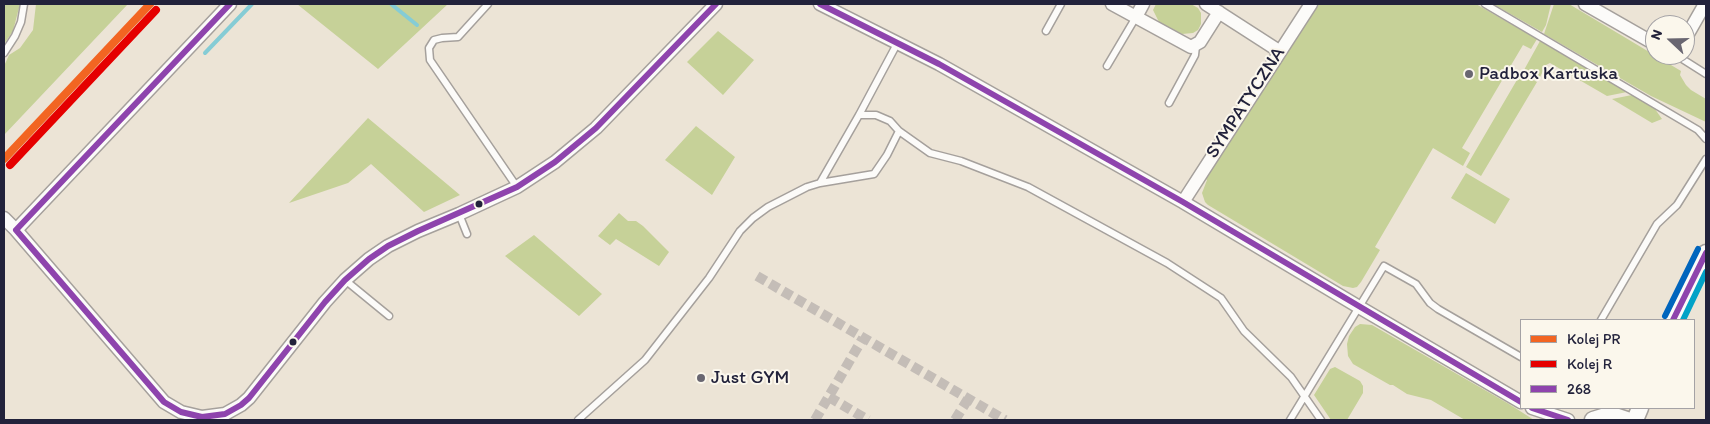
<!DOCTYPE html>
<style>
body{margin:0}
#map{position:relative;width:1710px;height:424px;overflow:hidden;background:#ece4d6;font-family:Itim,sans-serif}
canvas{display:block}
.frame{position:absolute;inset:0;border:5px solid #22223b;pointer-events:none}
.legend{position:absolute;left:1520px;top:319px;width:175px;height:90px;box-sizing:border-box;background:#fbf7ec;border:1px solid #a4a2a5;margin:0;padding:6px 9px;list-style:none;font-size:15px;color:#22223b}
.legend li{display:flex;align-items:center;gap:10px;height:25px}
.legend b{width:25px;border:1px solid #a4a2a5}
.north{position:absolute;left:1645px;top:15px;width:50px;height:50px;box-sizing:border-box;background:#fbf7ec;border:1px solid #a4a2a5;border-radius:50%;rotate:291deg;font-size:14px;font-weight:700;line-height:20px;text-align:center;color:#22223b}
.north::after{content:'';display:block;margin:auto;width:18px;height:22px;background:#696671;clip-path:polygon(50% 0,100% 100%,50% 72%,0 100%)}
</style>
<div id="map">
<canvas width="1710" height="424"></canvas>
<div class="frame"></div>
<ul class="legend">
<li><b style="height:6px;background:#f26522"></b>Kolej PR</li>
<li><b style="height:6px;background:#e50000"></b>Kolej R</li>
<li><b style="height:6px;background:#8e44ad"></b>268</li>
</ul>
<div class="north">N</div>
</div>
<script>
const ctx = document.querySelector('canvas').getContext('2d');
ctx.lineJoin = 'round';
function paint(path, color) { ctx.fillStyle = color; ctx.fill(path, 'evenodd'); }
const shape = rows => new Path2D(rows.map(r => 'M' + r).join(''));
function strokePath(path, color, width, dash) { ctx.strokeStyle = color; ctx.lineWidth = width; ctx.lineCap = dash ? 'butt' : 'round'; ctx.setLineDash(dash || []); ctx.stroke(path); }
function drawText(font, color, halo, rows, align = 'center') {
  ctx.font = font + ' Itim,sans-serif'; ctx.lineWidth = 4; ctx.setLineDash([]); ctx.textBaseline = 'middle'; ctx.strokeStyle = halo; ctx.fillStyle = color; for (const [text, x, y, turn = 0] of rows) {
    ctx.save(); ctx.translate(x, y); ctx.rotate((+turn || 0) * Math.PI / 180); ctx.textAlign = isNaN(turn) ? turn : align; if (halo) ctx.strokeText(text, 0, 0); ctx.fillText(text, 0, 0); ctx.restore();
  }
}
paint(shape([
 [4,4,20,4,13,31,4,44],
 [36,4,128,4,4,135,4,66,9,55,20,48,33,30],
 [297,4,448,4,378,69],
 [1156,4,1191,4,1198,8,1201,13,1201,24,1198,30,1193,33,1182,34,1159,22,1153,10],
 [1319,4,1476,4,1537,39,1531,49,1523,45,1462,148,1470,153,1463,166,1433,148,1375,247,1380,250,1361,282,1357,287,1353,288,1343,286,1208,205,1205,202,1202,193,1207,180,1204,177],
 [1493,4,1551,4,1546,25,1542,32],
 [1554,4,1569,4,1681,71,1680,75,1686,85,1691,90,1706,99,1706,122,1651,96,1544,34],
 [718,31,754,60,723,95,687,62],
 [1540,41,1627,92,1607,96,1550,63,1546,65,1539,79,1524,70],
 [1521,73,1537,82,1481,176,1466,167],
 [1632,95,1655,109,1662,119,1652,123,1612,99],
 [368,118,460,195,424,212,371,164,348,183,289,203],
 [696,126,735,157,712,195,665,160],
 [1466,173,1510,199,1495,224,1451,198],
 [619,213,628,221,636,221,643,226,669,252,659,266,616,239,610,245,598,236],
 [534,235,602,294,579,316,505,256],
 [1360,324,1372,325,1509,404,1534,420,1465,420,1431,400,1407,394,1393,385,1390,385,1353,364,1348,356,1347,344,1349,336,1355,327],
 [1335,367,1360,381,1363,386,1363,393,1347,420,1331,420,1314,395,1330,369]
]), '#c6d198');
strokePath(shape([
 [391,4,417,25],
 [205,53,252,4]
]), '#85ccd5', 4);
strokePath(shape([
 [757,276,1005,420],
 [829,397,868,420],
 [815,420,863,338],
 [955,420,968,399]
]), '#c4bdb7', 10, [10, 5]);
const service = shape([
 [488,4,458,37,442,38,434,40,429,48,430,60,517,187],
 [1485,4,1698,130,1706,139],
 [1046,31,1061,4],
 [4,53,15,36,21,22,24,4],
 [1676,55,1706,74],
 [1107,66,1136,17],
 [1169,103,1195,55,1196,46],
 [859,115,876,115,890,121,899,131,930,153,961,161,1028,187,1167,263,1221,298,1244,331,1291,377,1321,420],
 [820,183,874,174,887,155,899,131],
 [459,214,467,234],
 [345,280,389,316],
 [1601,320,1657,224,1677,205,1706,159],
 [578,420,645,360,709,278,740,231,753,218,768,207,807,187,820,183,859,115,898,42],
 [1290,420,1384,266,1416,284,1430,303,1438,309,1521,357]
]);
const minor = shape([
 [820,4,939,64,1183,202,1359,307,1521,402],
 [1112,4,1191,47,1200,42,1219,12],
 [1206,4,1279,51],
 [1585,4,1655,44],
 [1136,17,1143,4],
 [1685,39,1705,4],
 [1675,55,1676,55],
 [1183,202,1311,4],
 [4,218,16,230,164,402,181,412,202,417,225,414,241,405,249,398,325,302,345,280,369,259,388,246,418,231,459,214,517,187,555,162,596,128,716,4],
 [16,230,230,4],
 [1532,408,1568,420]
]);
const tertiary = shape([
 [1673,320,1706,253],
 [1593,420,1606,416,1615,416,1627,420],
 [1635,420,1640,408]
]);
strokePath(service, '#a5a09c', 9);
strokePath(minor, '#a5a09c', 15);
strokePath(tertiary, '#a5a09c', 19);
strokePath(service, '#fcfbf9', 6);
strokePath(minor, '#fcfbf9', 12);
strokePath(tertiary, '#fcfbf9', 16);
strokePath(shape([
 [820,4,939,64,1183,202,1521,402],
 [16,230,164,402,181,412,202,417,225,414,241,405,249,398,325,302,345,280,369,259,388,246,418,231,517,187,555,162,596,128,716,4],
 [16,230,230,4],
 [1673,320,1706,253],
 [1532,408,1568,420]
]), '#8e44ad', 6);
strokePath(shape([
 [1683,320,1706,272]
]), '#02a2c7', 6);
strokePath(shape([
 [1665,316,1698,249]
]), '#0065bd', 6);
strokePath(shape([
 [4,159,150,4]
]), '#f26522', 8);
strokePath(shape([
 [10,165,156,10]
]), '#e50000', 8);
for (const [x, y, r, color] of [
 [1469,74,5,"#696671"],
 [479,204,4.5,"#22223b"],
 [293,342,4.5,"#22223b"],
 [701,378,5,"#696671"]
]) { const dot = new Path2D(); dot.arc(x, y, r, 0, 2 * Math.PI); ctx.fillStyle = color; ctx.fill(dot); strokePath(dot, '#fbf7ec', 2); }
drawText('19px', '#22223b', '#fbf7ec', [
 ["Padbox Kartuska",1479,74],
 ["Just GYM",711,378]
], 'left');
drawText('19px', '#22223b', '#fbf7ec', [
 ["SYMPATYCZNA",1246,103,-57]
]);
</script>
